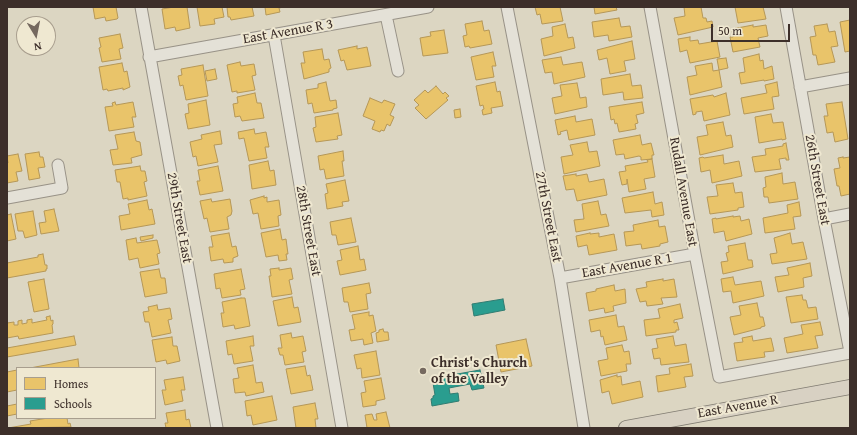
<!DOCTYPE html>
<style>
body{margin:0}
#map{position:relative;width:857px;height:435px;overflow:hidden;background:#dcd6c2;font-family:"Gentium Book Plus",serif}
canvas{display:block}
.frame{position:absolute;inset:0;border:8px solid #3d2f2a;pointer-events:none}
.legend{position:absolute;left:16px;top:367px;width:140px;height:52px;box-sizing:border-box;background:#efe8d1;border:1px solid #a89e8e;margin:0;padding:5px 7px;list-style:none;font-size:12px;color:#3d2f2a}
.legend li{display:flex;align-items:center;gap:8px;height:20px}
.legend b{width:20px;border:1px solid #a89e8e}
.north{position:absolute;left:16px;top:16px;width:40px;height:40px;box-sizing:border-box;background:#efe8d1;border:1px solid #a89e8e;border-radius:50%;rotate:170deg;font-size:11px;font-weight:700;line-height:16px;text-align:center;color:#3d2f2a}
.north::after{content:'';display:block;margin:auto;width:14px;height:18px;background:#75695f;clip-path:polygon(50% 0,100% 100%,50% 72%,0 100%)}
.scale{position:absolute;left:711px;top:24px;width:79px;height:18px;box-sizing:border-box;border:2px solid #3d2f2a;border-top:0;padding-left:5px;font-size:12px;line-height:14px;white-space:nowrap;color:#3d2f2a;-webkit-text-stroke:3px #efe8d1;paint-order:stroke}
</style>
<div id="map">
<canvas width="857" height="435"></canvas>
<div class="frame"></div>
<ul class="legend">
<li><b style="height:11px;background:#e9c46a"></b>Homes</li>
<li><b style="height:11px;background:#2a9d8f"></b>Schools</li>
</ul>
<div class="north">N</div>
<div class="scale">50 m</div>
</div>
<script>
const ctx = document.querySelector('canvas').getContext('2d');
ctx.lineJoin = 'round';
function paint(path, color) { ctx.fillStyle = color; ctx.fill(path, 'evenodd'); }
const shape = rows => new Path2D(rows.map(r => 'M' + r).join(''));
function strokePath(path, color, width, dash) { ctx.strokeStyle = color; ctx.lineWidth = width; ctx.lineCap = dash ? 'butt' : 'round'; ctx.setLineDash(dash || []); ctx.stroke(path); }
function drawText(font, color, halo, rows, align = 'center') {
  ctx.font = font + ' "Gentium Book Plus",serif'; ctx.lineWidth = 4; ctx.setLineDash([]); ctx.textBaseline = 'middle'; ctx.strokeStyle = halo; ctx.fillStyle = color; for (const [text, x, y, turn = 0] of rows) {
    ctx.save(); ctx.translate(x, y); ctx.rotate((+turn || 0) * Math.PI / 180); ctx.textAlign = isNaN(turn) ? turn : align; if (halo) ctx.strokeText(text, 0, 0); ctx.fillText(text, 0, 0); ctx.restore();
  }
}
const homes = shape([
 [93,7,116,7,118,18,117,19,106,21,105,17,95,19,93,7],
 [174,7,187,7,190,28,176,31,175,27,165,29,162,9,174,7],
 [197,7,222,7,224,17,214,19,215,24,200,26,197,7],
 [227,7,252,7,254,16,231,20,230,17,228,17,227,7],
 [265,7,284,7,279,8,280,12,266,15,265,7],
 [535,7,560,7,563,21,542,24,540,14,537,15,535,7],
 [594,7,616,7,617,10,595,14,594,7],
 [684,7,701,7,703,18,706,18,707,22,712,21,713,27,678,35,674,18,685,16,684,7],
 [735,7,763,7,766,19,738,23,735,7],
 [619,18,621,27,630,26,632,37,609,41,608,35,594,37,592,22,619,18],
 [850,20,850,51,845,52,840,22,850,20],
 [482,21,484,31,489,30,492,44,470,48,469,46,465,47,463,36,467,35,465,24,482,21],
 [565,24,568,38,573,37,575,48,544,56,541,39,553,36,552,27,565,24],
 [827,24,829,32,835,31,838,46,831,47,835,62,818,65,816,55,813,55,810,37,816,36,814,26,827,24],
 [753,25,753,27,766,25,768,36,758,38,760,47,733,52,730,37,733,37,732,29,753,25],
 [444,30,448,53,423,56,420,38,431,36,430,32,444,30],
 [120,34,123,48,119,49,121,59,102,62,99,48,101,47,99,38,120,34],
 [690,37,690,41,698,40,699,44,717,41,720,57,690,63,687,50,680,52,678,39,690,37],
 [632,41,635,59,624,61,626,71,610,74,607,58,599,60,597,50,632,41],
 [357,46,357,49,367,47,371,66,347,70,344,60,341,61,338,50,357,46],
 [322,49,324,60,329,59,331,68,329,69,329,72,304,79,301,63,305,63,303,52,322,49],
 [493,52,496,66,492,66,494,77,476,80,471,57,493,52],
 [759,54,760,61,763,60,764,69,772,66,774,79,764,81,764,80,741,84,739,73,745,72,743,58,759,54],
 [561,57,563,65,582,62,585,77,554,84,552,72,545,73,542,60,561,57],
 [726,58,728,68,719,70,722,87,690,95,687,77,697,75,695,66,712,63,713,71,719,70,717,59,726,58],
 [240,62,241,66,254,64,256,75,252,76,255,90,237,93,237,91,232,92,227,65,240,62],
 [122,63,124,72,127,71,130,87,123,90,123,88,108,91,107,89,103,90,99,67,122,63],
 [203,65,208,96,186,100,183,85,180,86,178,76,182,75,181,69,203,65],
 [215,69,217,79,207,81,205,71,215,69],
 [630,74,632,86,641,85,643,98,624,100,623,92,603,95,601,79,630,74],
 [326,82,330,101,336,100,337,108,333,109,333,110,314,113,312,103,308,104,306,90,318,88,318,84,326,82],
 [495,82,497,92,500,91,503,106,491,108,492,113,483,115,482,110,484,109,483,105,480,106,476,86,495,82],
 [777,82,779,96,772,97,774,109,744,114,741,98,767,93,765,85,777,82],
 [577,83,580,98,586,97,587,107,555,114,552,98,562,96,560,85,577,83],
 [436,86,443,94,445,92,449,96,446,98,448,100,426,119,415,108,419,105,414,100,425,90,428,93,436,86],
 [255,93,257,103,261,103,264,118,242,121,240,116,235,117,233,104,238,103,237,97,255,93],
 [726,93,730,115,704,121,702,111,696,112,696,114,693,115,690,99,713,95,714,97,726,93],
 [370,98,382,103,384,100,395,104,390,115,394,117,390,126,387,124,384,131,381,130,380,132,372,129,375,121,363,116,370,98],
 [206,100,210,125,188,129,185,114,189,113,188,104,206,100],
 [115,102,116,105,133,102,136,117,132,117,134,127,109,131,105,107,113,106,112,103,115,102],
 [642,102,644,113,636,115,638,123,635,124,636,129,619,132,617,123,615,124,614,119,611,120,609,107,642,102],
 [842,102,848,139,835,142,833,132,827,133,824,116,828,116,826,104,842,102],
 [460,109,461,117,455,118,454,110,460,109],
 [338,113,342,135,337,136,338,139,316,142,313,128,316,127,315,117,338,113],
 [771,114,773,123,783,122,786,139,782,140,782,139,759,143,755,117,771,114],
 [575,116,576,122,592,119,595,135,569,140,567,130,560,132,561,134,558,135,555,120,575,116],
 [723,122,726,136,731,135,733,147,700,155,697,137,708,135,706,125,723,122],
 [254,129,255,134,266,132,269,147,265,147,267,158,249,161,244,138,239,139,238,132,254,129],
 [220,131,222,144,214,145,218,162,198,166,196,156,193,157,190,142,202,139,201,135,220,131],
 [134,132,136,141,140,142,142,155,131,158,132,163,113,165,110,150,118,149,115,135,134,132],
 [640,135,642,145,651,143,654,155,652,155,652,159,641,160,641,157,639,156,625,159,624,154,616,155,613,140,640,135],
 [587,142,589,152,597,151,600,166,564,174,561,157,573,155,570,145,587,142],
 [786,143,789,160,786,160,786,158,779,159,781,169,755,172,752,157,766,155,765,149,783,146,783,144,786,143],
 [343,151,344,161,342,161,344,176,326,179,324,169,320,170,318,156,343,151],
 [39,152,40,157,43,157,45,167,38,168,40,178,29,180,25,154,39,152],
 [18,154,22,171,16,172,18,181,7,183,7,163,8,163,7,156,18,154],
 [723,155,724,164,739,161,742,176,712,183,710,170,701,172,699,158,703,157,704,158,723,155],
 [843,157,843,158,850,157,850,194,841,196,839,186,837,186,834,169,840,168,838,158,843,157],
 [652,159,655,177,644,179,646,189,629,192,627,179,627,184,622,185,619,172,626,171,625,166,648,162,647,160,652,159],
 [268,161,270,171,274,170,276,185,252,189,249,165,268,161],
 [140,166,141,171,145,171,147,181,144,182,147,196,128,200,128,198,123,199,120,182,117,182,115,170,140,166],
 [218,166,223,191,200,195,197,181,200,181,198,170,218,166],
 [782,173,783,184,795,182,798,199,769,203,768,197,764,197,763,188,766,187,765,177,782,173],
 [576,174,576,176,587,174,589,182,604,179,607,195,577,201,574,189,566,190,563,176,576,174],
 [345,180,349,201,342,202,343,206,327,209,325,194,328,193,326,184,345,180],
 [733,183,735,193,742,192,744,207,738,208,738,210,710,214,707,197,718,196,716,185,733,183],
 [653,192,655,204,662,202,664,215,652,217,651,210,625,213,622,198,653,192],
 [264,196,264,198,267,197,267,202,279,200,281,215,278,216,279,226,261,229,258,213,253,214,250,200,264,196],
 [211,199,212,202,230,199,232,211,231,215,227,217,229,229,210,232,207,218,204,219,200,201,211,199],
 [147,200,149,210,152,209,155,224,121,230,119,216,130,214,128,204,147,200],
 [598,201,601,215,606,214,609,226,576,232,574,220,584,219,582,204,598,201],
 [799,202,801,216,793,217,795,229,765,233,763,218,788,213,787,205,799,202],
 [54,209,59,231,41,234,39,223,46,222,44,211,54,209],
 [33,211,37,235,25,238,23,231,18,231,15,214,33,211],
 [11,214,16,239,7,241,7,215,11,214],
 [733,216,733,217,740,216,741,221,749,219,752,234,726,241,724,231,714,233,712,219,716,218,716,219,733,216],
 [351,218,356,242,338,245,336,235,332,235,330,222,351,218],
 [658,220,659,227,665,226,668,242,660,244,660,246,642,249,641,244,626,246,624,232,634,231,633,225,658,220],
 [280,229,282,240,286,239,288,254,286,254,287,260,279,261,278,255,266,257,261,233,280,229],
 [229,233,232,247,236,246,238,256,233,258,233,262,224,263,223,259,211,261,209,247,213,247,211,236,229,233],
 [590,233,590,234,599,233,599,237,614,234,617,250,589,255,587,245,578,247,576,236,590,233],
 [790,233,792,244,803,242,807,259,772,264,770,254,777,253,774,238,790,233],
 [153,235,153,238,141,241,140,237,153,235],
 [136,238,137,243,157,240,160,253,157,254,159,264,140,268,138,258,129,260,126,240,136,238],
 [745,243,748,260,752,260,753,267,723,274,721,262,728,261,726,253,729,252,728,246,745,243],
 [358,246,360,260,364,259,366,270,340,275,337,261,342,260,340,250,358,246],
 [43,254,45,265,47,265,47,269,46,269,46,271,7,278,7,263,38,257,38,255,43,254],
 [810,263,812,276,803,278,804,287,778,292,775,277,789,275,787,268,810,263],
 [279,268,279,270,291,268,293,279,289,280,292,294,272,297,269,276,271,276,270,269,279,268],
 [159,269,161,278,165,278,167,293,145,297,140,272,159,269],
 [241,269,245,289,240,290,241,295,222,298,220,288,216,289,214,274,241,269],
 [733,277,735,285,761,281,764,296,733,303,731,291,723,292,721,279,733,277],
 [44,279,49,309,34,312,28,282,44,279],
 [663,279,663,281,674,279,677,297,661,298,663,304,647,306,646,301,640,302,636,289,647,287,646,282,663,279],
 [369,283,371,293,366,294,368,309,350,312,348,302,344,302,342,288,369,283],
 [614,285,615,291,625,289,626,303,613,306,614,311,605,313,604,308,589,311,586,293,596,291,596,289,614,285],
 [802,295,803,300,806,300,808,308,816,307,818,319,791,323,786,297,802,295],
 [292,297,294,308,298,307,301,322,278,326,273,301,292,297],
 [241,298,245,298,250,326,235,329,234,325,223,327,221,313,224,313,222,302,241,298],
 [757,303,760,317,763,317,765,326,761,327,761,328,734,335,730,317,741,315,739,306,757,303],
 [680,304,683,318,674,320,674,323,677,322,679,330,676,330,676,332,646,336,644,320,660,318,658,309,680,304],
 [157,305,158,310,170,308,172,319,168,320,171,333,152,337,149,322,145,322,143,312,149,311,148,307,157,305],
 [369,312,369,316,373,315,376,331,371,333,373,343,364,345,363,339,351,341,349,330,355,329,352,315,369,312],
 [616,315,618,327,624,326,627,340,605,345,603,336,601,337,600,330,591,332,589,320,616,315],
 [50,316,51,321,53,320,53,324,52,325,53,333,19,339,18,336,7,338,7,323,14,322,14,325,18,325,18,321,22,320,22,324,27,323,27,320,32,319,32,323,47,320,46,317,50,316],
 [820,322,823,335,815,336,818,348,787,353,784,338,803,334,801,325,820,322],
 [383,329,384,332,388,332,389,340,377,342,376,333,379,332,379,330,383,329],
 [291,333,292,338,303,336,306,351,302,352,304,362,285,365,283,355,280,355,278,348,282,348,280,335,291,333],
 [74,336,76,345,7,357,7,348,74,336],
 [253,336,254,346,250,346,253,361,234,364,232,354,228,355,226,341,253,336],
 [673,336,675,346,686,344,689,362,661,365,660,358,654,359,652,349,658,348,656,339,673,336],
 [752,336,753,341,771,338,774,351,764,352,765,357,737,361,734,343,743,342,742,338,752,336],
 [172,337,173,346,177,346,180,361,167,364,166,360,156,362,152,340,172,337],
 [526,339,532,366,501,372,496,345,526,339],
 [622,345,624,352,629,351,631,364,626,364,627,371,601,376,598,361,608,359,606,348,622,345],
 [376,351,380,375,362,378,361,368,357,369,354,355,376,351],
 [78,359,79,368,30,368,78,359],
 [691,364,693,376,684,377,686,387,658,392,656,376,670,374,669,368,691,364],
 [253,365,256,383,262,382,264,392,246,396,245,392,235,393,233,379,239,378,237,368,253,365],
 [305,366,307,376,310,375,313,390,291,394,286,369,305,366],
 [17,370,17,390,7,392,7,372,17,370],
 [617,375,617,377,621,376,622,385,640,381,643,397,612,404,609,391,602,393,600,380,617,375],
 [183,377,185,390,181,390,183,401,165,405,162,390,166,390,164,380,183,377],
 [381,378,385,399,376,401,376,405,363,407,361,393,366,392,364,381,381,378],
 [272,396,277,420,253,425,251,415,247,416,245,401,272,396],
 [315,403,318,419,315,419,316,428,296,428,293,407,315,403],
 [17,404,17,414,7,416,7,406,17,404],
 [185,410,186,420,189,419,191,428,166,428,165,423,168,423,166,413,185,410],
 [386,412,390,428,367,428,365,415,372,414,374,420,377,420,376,414,386,412],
 [48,418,67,418,68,424,70,423,71,427,8,428,31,424,30,421,48,418]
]);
paint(homes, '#e9c46a');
strokePath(homes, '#b59757', 1);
const schools = shape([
 [503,299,505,310,474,316,472,304,503,299],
 [480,370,484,388,472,390,470,384,449,388,450,394,458,393,459,401,432,406,431,399,433,398,433,396,435,395,432,377,446,374,446,376,480,370]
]);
paint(schools, '#2a9d8f');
strokePath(schools, '#307c71', 1);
const minor = shape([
 [141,7,217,428],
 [507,7,560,278,584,428],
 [650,7,695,254,719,377,850,353],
 [786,7,824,219,850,352],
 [386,15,398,71],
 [274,35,342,428],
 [149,57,428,7],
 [800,87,850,78],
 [7,198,62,188,58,165],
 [824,219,850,214],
 [560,278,695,254]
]);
const major = shape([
 [626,428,850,387]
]);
strokePath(minor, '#989287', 13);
strokePath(major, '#817c72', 16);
strokePath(minor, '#e4e1d7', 11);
strokePath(major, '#d8d1c3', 14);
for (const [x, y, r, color] of [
 [423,371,4,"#75695f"]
]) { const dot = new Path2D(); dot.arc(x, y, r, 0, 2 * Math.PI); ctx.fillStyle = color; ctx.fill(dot); strokePath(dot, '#efe8d1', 1.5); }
drawText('14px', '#3d2f2a', '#efe8d1', [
 ["East Avenue R 3",288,32,-10],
 ["26th Street East",817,180,80],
 ["Rudall Avenue East",683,192,80],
 ["27th Street East",548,217,79],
 ["29th Street East",179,218,80],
 ["28th Street East",308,231,80],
 ["East Avenue R 1",627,266,-10],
 ["East Avenue R",738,407,-10]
]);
drawText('bold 14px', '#3d2f2a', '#efe8d1', [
 ["Christ's Church",431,363],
 ["of the Valley",431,379]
], 'left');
</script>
